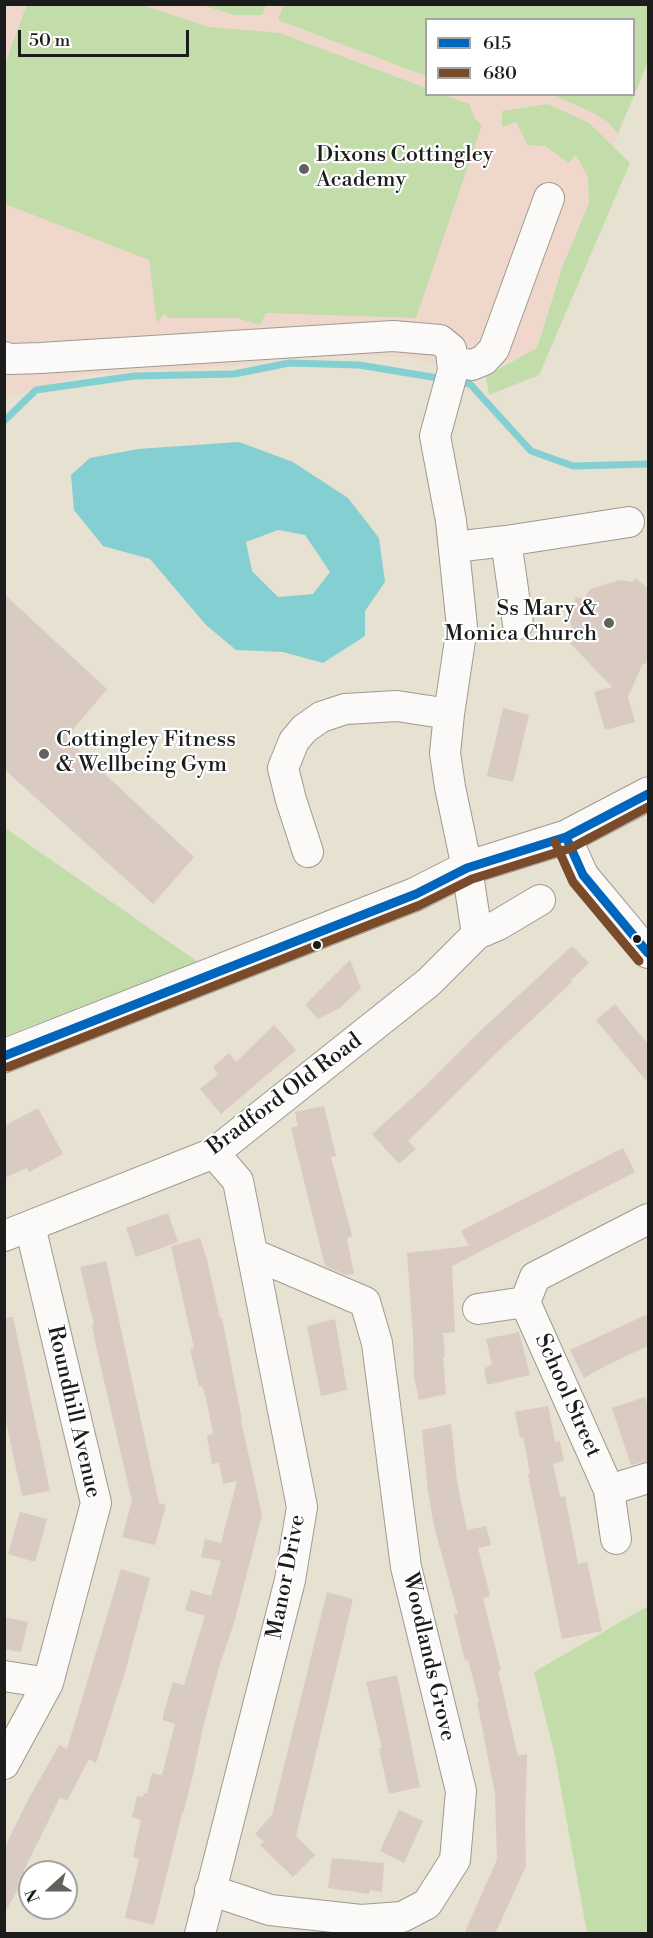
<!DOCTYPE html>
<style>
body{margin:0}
#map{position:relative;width:653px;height:1938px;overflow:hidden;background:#e6e1d1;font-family:"Libre Bodoni",serif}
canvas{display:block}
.frame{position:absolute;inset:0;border:6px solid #1c1c1c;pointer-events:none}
.legend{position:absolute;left:425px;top:18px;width:210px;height:78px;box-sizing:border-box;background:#fff;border:2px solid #a4a4a4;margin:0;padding:8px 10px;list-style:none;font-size:18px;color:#1c1c1c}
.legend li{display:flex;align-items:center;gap:12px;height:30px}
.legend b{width:30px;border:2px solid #a4a4a4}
.north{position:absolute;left:18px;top:1860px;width:60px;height:60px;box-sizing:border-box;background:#fff;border:2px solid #a4a4a4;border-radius:50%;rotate:249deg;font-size:16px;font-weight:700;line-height:24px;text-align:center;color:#1c1c1c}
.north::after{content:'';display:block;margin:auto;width:21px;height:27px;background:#63615b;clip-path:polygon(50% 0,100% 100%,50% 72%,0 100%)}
.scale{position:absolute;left:18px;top:30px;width:171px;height:27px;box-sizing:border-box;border:3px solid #1c1c1c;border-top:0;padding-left:8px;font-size:18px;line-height:21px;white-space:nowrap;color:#1c1c1c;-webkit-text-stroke:4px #fff;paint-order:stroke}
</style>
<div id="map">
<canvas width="653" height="1938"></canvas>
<div class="frame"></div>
<ul class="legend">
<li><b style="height:8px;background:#0065bd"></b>615</li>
<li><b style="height:8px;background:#7a4b2a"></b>680</li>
</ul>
<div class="north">N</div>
<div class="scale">50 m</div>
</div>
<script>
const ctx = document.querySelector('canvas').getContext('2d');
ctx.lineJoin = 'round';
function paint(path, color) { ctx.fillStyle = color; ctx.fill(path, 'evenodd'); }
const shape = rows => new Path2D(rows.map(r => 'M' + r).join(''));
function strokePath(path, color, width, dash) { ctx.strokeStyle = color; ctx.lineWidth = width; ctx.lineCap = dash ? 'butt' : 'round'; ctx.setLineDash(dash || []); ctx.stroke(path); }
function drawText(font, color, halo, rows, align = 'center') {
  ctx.font = font + ' "Libre Bodoni",serif'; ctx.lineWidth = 4.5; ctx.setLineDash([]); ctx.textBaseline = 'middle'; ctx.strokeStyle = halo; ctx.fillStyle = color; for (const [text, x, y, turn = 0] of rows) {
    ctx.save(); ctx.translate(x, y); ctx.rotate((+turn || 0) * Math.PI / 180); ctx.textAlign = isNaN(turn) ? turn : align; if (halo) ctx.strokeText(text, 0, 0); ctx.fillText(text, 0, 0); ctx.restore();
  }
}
paint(shape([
 [5,5,648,5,648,62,563,265,537,348,478,377,412,357,314,355,242,365,82,375,5,398],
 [426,20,634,20,634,94,426,94]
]), '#efd8cb');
paint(shape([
 [27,4,142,5,209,27,280,33,426,88,426,94,444,95,469,104,475,119,482,125,416,318,266,313,260,325,236,318,169,318,164,314,157,323,149,260,5,204,5,64],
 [284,4,648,5,648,62,618,134,608,122,597,115,554,95,634,94,634,20,426,20,426,76,278,20],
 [202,5,266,5,262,15,234,15],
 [548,104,589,123,630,163,539,375,489,395,486,376,537,348,563,265,589,203,588,177,576,155,569,163,545,146,528,145,516,122,502,127,502,111],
 [5,828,198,962,5,1036],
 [648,1606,648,1933,587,1933,555,1756,534,1672]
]), '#c2ddaa');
paint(shape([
 [239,442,293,462,348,498,379,538,385,582,365,611,365,636,323,663,283,652,236,650,206,625,150,559,103,546,74,510,71,475,90,458,138,449],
 [278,530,305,535,330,572,313,594,278,597,252,571,246,542]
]), '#84cfd1');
strokePath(shape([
 [458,382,470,384,531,451,573,466,648,464],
 [4,421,36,390,134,376,234,374,289,363,359,365,444,379]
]), '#84cfd1', 7);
paint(shape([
 [635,578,648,588,648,662,642,665,628,697,635,722,605,730,594,692,612,687,567,640,574,636,568,613,576,597,584,599,590,589,620,580,632,582],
 [4,594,107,689,66,738,194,857,153,904,4,769],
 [503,708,529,715,513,782,487,776],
 [572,946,589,963,571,980,572,982,492,1057,408,1141,416,1149,399,1164,372,1134,421,1090,477,1034],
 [350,960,361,988,340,1008,318,1019,305,1005],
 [615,1004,648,1044,648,1083,596,1020],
 [274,1025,296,1050,221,1114,200,1089,218,1074,213,1067,229,1053,236,1062],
 [324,1106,336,1156,331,1157,352,1236,347,1238,354,1274,346,1275,325,1266,291,1128,298,1126,295,1112],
 [38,1108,63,1154,29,1172,27,1168,4,1178,4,1126],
 [623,1148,635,1172,452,1266,455,1332,443,1333,445,1357,443,1357,446,1394,419,1400,414,1376,413,1336,407,1253,469,1246,461,1231],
 [168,1213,178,1242,136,1257,126,1228],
 [200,1238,206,1256,220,1318,222,1318,242,1420,241,1421,262,1515,234,1623,220,1664,204,1723,193,1775,183,1813,182,1813,154,1925,125,1918,139,1859,133,1857,141,1820,132,1817,137,1796,143,1797,144,1793,147,1794,152,1773,162,1775,175,1724,163,1720,163,1716,173,1682,184,1685,205,1616,185,1610,191,1590,211,1596,221,1561,201,1557,205,1539,221,1543,237,1481,223,1484,219,1462,212,1464,207,1436,213,1434,206,1398,202,1386,199,1387,190,1349,194,1348,171,1246],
 [106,1261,159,1503,166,1505,155,1545,122,1537,132,1501,96,1346,92,1325,94,1325,80,1267],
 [648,1314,648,1346,609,1364,584,1378,570,1350],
 [13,1317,50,1491,22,1496,4,1412,4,1318],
 [335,1319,347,1390,321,1396,307,1326],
 [519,1332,530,1375,487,1385,484,1369,492,1364,486,1339],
 [645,1397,648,1407,648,1461,631,1465,612,1408],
 [548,1406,555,1442,560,1441,564,1461,553,1464,560,1497,565,1496,578,1564,587,1562,602,1631,562,1639,528,1474,530,1473,523,1437,520,1438,515,1412],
 [451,1424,457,1481,467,1530,486,1526,491,1545,478,1548,490,1596,483,1598,501,1670,498,1671,518,1756,527,1754,525,1824,526,1866,495,1934,464,1934,497,1860,495,1794,477,1701,479,1701,468,1660,465,1661,454,1615,458,1614,434,1526,428,1491,422,1430],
 [20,1512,47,1519,35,1562,8,1554],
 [121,1569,150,1578,126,1669,96,1763,89,1759,67,1801,60,1797,23,1872,26,1874,4,1914,4,1849,28,1800,59,1745,67,1749],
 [327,1592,353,1599,296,1836,315,1855,293,1877,260,1845,264,1842,255,1834,272,1815],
 [4,1617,28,1622,21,1652,4,1649],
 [397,1675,420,1787,389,1794,379,1749,382,1748,366,1682],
 [399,1810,423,1821,404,1863,380,1851],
 [332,1858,384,1863,382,1892,370,1890,369,1894,328,1888]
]), '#d9cac2');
const minor = shape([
 [4,357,9,359,40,358,393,336,440,340,451,349,453,370,435,436,451,521,462,627,449,714,445,753,450,787,467,868,477,934,429,982,214,1153,4,1236],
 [452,362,472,365,484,360,494,349,549,198],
 [506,541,629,522],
 [454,547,506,541,518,624],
 [566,837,583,875,648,953],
 [308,852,291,800,283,768,294,741,304,729,321,717,345,709,397,706,449,714],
 [477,934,498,925,540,900],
 [648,1219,535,1277,525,1302,609,1490,648,1478],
 [478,1309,525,1302],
 [609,1490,616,1539],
 [4,1676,48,1683],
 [4,1764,48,1683,96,1503,30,1226],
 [210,1890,270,1910,361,1920,402,1917,427,1904,455,1860,461,1791,406,1567,377,1343,365,1302,253,1254],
 [200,1934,290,1580,302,1507,238,1181,214,1153]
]);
const major = shape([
 [4,1056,416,894,467,868,566,837,648,794]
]);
strokePath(minor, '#9d9a91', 32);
strokePath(major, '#9d9a91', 35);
strokePath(minor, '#fbfaf8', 30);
strokePath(major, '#fbfaf8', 33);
strokePath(shape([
 [566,837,583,875,648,953],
 [4,1056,416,894,467,868,566,837,648,794]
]), '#0065bd', 9);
strokePath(shape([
 [555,842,573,882,639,961],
 [8,1067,420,905,472,879,571,848,648,807]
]), '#7a4b2a', 9);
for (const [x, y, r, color] of [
 [304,169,6,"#63615b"],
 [609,623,6,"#63615b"],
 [44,754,6,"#63615b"],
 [637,939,5,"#1c1c1c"],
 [317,945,5,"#1c1c1c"]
]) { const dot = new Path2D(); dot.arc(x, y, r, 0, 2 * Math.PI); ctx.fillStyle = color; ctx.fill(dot); strokePath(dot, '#fff', 2); }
drawText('22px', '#1c1c1c', '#fff', [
 ["Dixons Cottingley",316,156],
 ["Academy",316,181],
 ["Ss Mary &",597,610,"right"],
 ["Monica Church",597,635,"right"],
 ["Cottingley Fitness",56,741],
 ["& Wellbeing Gym",56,766]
], 'left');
drawText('22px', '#1c1c1c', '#fff', [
 ["Bradford Old Road",285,1095,-37],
 ["School Street",567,1396,66],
 ["Roundhill Avenue",73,1412,77],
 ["Manor Drive",287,1577,-79],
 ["Woodlands Grove",428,1657,77]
]);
</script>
